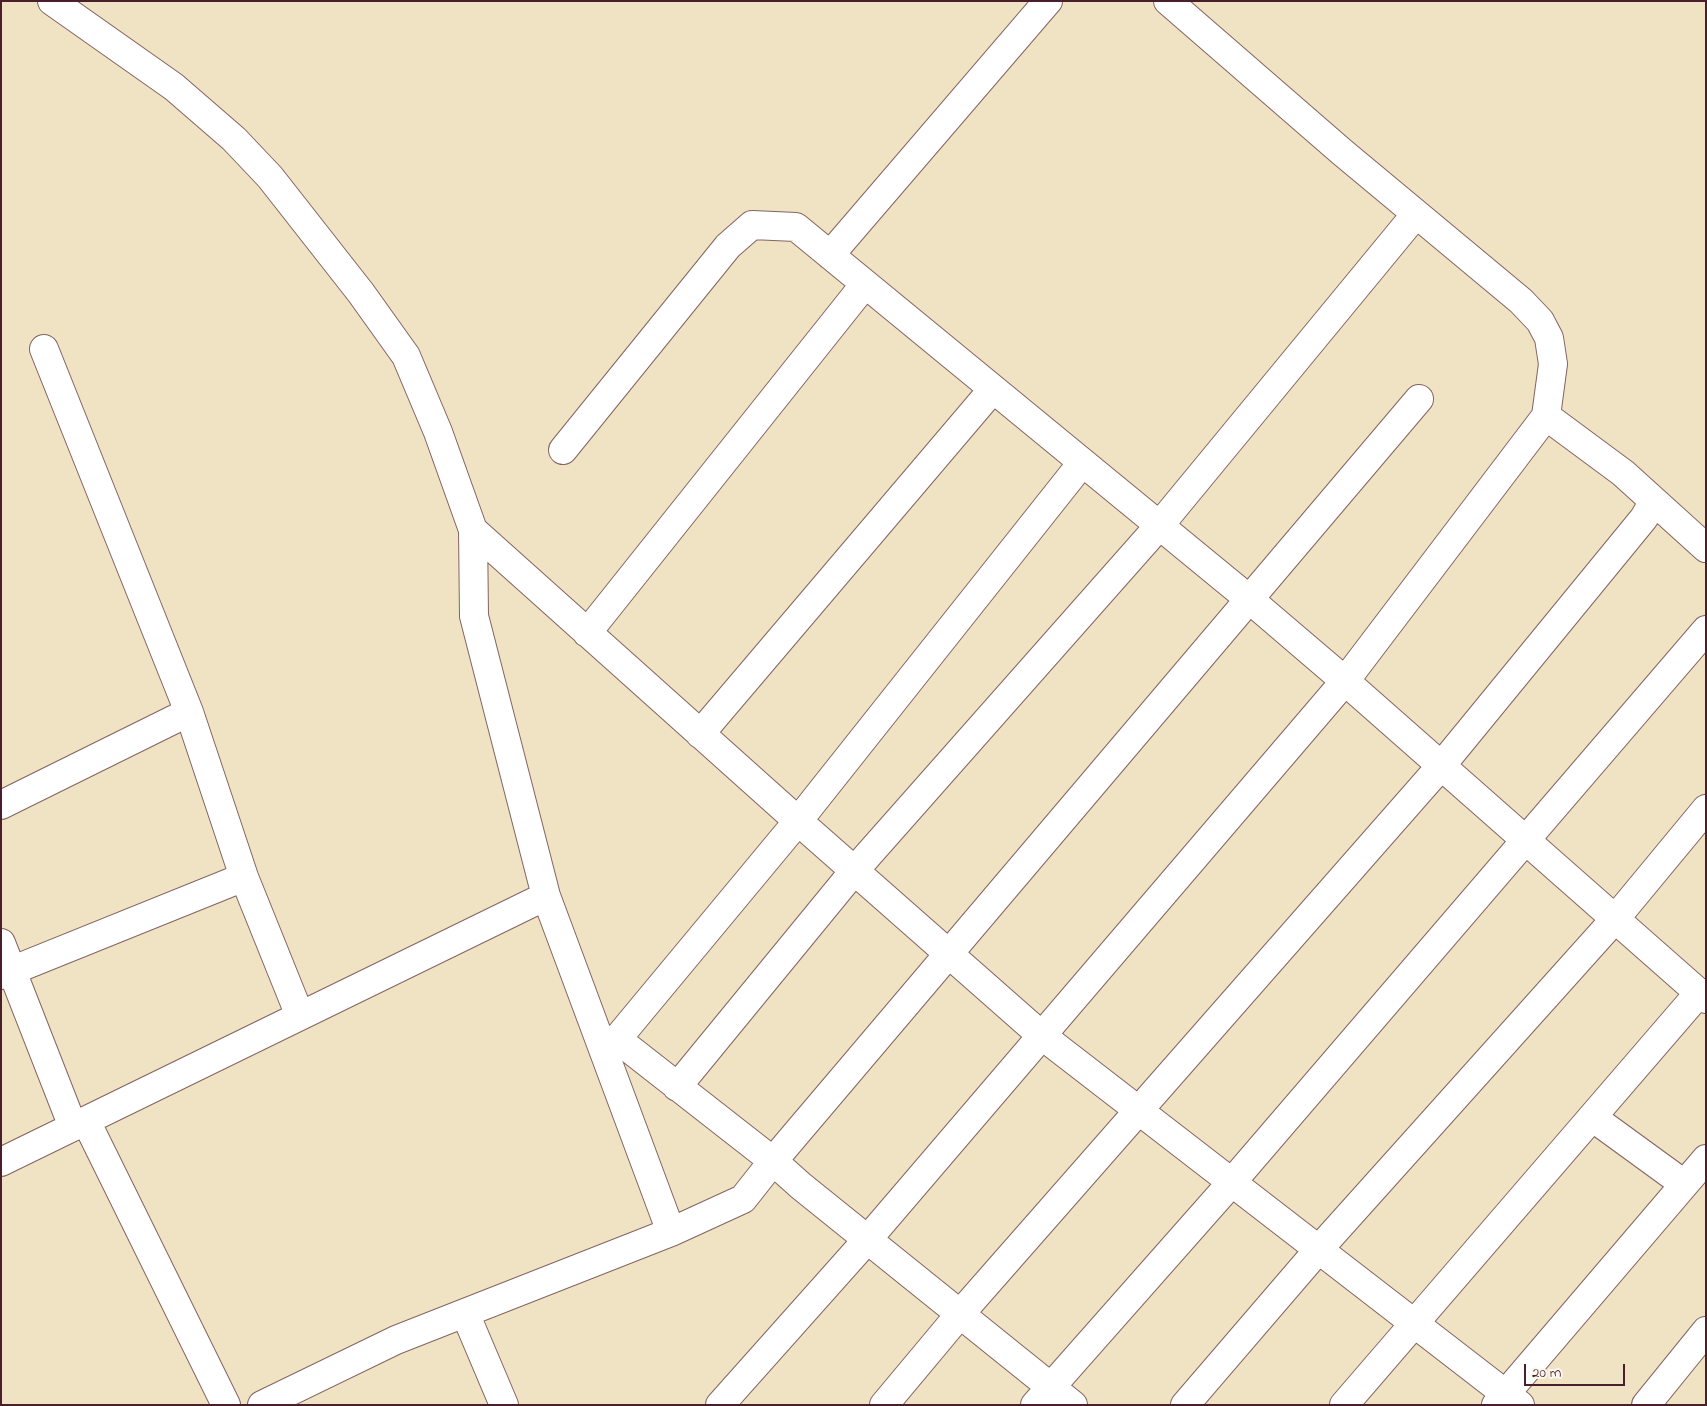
<!DOCTYPE html>
<style>
body{margin:0}
#map{position:relative;width:1707px;height:1406px;overflow:hidden;background:#efe3c4;font-family:"Indie Flower",sans-serif}
canvas{display:block}
.frame{position:absolute;inset:0;border:2px solid #4a1f2b;pointer-events:none}
.scale{position:absolute;left:1524px;top:1364px;width:101px;height:22px;box-sizing:border-box;border:2px solid #4a1f2b;border-top:0;padding-left:6px;font-size:15px;line-height:18px;white-space:nowrap;color:#4a1f2b;-webkit-text-stroke:4px #fbf7ec;paint-order:stroke}
</style>
<div id="map">
<canvas width="1707" height="1406"></canvas>
<div class="frame"></div>
<div class="scale">20 m</div>
</div>
<script>
const ctx = document.querySelector('canvas').getContext('2d');
ctx.lineJoin = 'round';
const shape = rows => new Path2D(rows.map(r => 'M' + r).join(''));
function strokePath(path, color, width, dash) { ctx.strokeStyle = color; ctx.lineWidth = width; ctx.lineCap = dash ? 'butt' : 'round'; ctx.setLineDash(dash || []); ctx.stroke(path); }
const street = shape([
 [52,1,174,87,234,139,270,177,361,293,406,356,438,432,473,530,474,616,546,896,671,1232],
 [1168,1,1342,152,1521,301,1540,321,1549,338,1553,364,1546,416,1623,473,1706,548],
 [830,255,1048,1],
 [44,349,189,712,244,877,300,1016],
 [563,450,728,246,752,225,796,227,1249,599,1345,681,1706,999],
 [473,530,798,821,1041,1035,1520,1405],
 [587,633,865,284],
 [700,734,993,389],
 [1,805,189,712],
 [1,943,73,1127],
 [1,975,244,877],
 [617,1039,773,1161,801,1186,1073,1405],
 [604,1051,617,1039,798,821,1082,463],
 [677,1087,854,871,1159,526,1416,214],
 [1592,1117,1684,1184],
 [86,1121,226,1405],
 [1,1162,546,896],
 [465,1313,504,1405],
 [262,1405,396,1340,671,1232,743,1199,773,1161,1419,399],
 [720,1405,867,1240,1345,681,1546,416],
 [884,1405,960,1314,1441,766,1644,518,1653,502],
 [1035,1405,1232,1182,1706,630],
 [1185,1405,1319,1249,1615,919,1706,809],
 [1344,1405,1699,993],
 [1496,1405,1706,1159],
 [1646,1405,1706,1331]
]);
strokePath(street, '#846461', 30);
strokePath(street, '#fff', 28);
</script>
